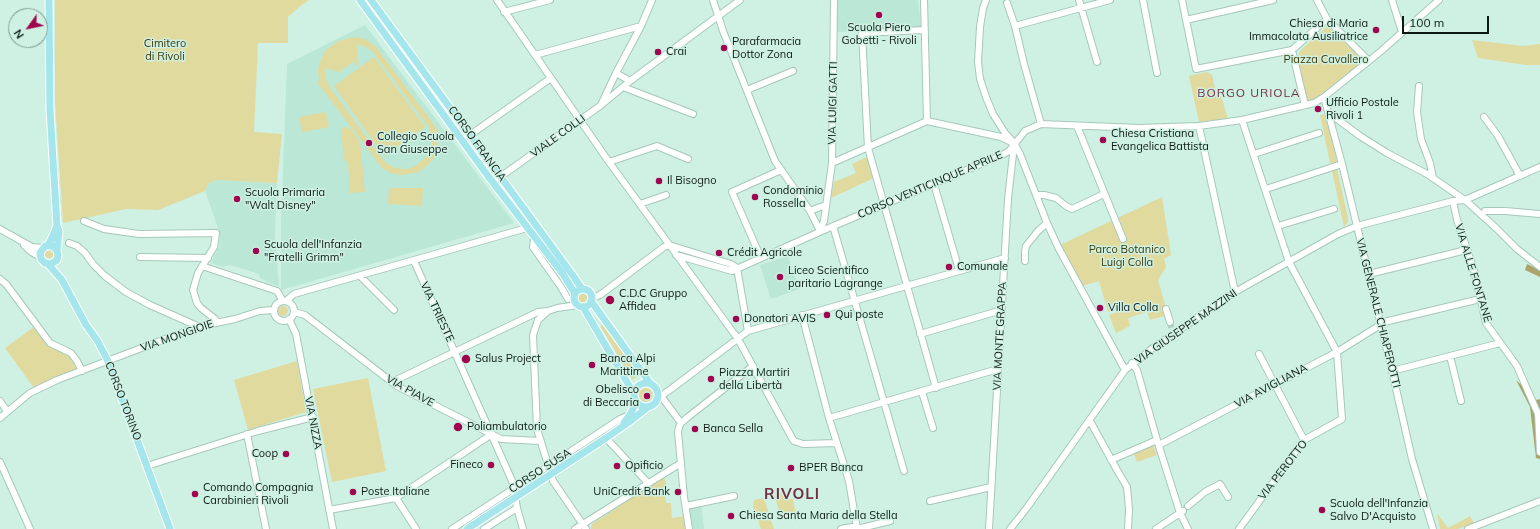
<!DOCTYPE html>
<meta charset="utf-8">
<style>
body{margin:0}
#map{position:relative;width:1540px;height:529px;overflow:hidden;background:#cef1e3;font-family:Mulish,sans-serif}
canvas{display:block}
.north{position:absolute;left:8px;top:8px;width:40px;height:40px;box-sizing:border-box;background:#cef1e3;border:1px solid #809b91;border-radius:50%;rotate:237deg;font-size:11px;font-weight:700;line-height:16px;text-align:center;color:#0c1915}
.north::after{content:'';display:block;margin:auto;width:14px;height:18px;background:#9e064f;clip-path:polygon(50% 0,100% 100%,50% 72%,0 100%)}
.scale{position:absolute;left:1402px;top:16px;width:87px;height:18px;box-sizing:border-box;border:2px solid #0c1915;border-top:0;padding-left:5px;font-size:12px;line-height:14px;white-space:nowrap;color:#0c1915;-webkit-text-stroke:3px #cef1e3;paint-order:stroke}
</style>
<div id="map">
<canvas width="1540" height="529"></canvas>
<div class="north">N</div>
<div class="scale">100 m</div>
</div>
<script>
const ctx = document.querySelector('canvas').getContext('2d');
ctx.lineJoin = 'round';
function paint(path, color) { ctx.fillStyle = color; ctx.fill(path, 'evenodd'); }
const shape = rows => new Path2D(rows.map(r => 'M' + r).join(''));
function strokePath(path, color, width, dash) { ctx.strokeStyle = color; ctx.lineWidth = width; ctx.lineCap = dash ? 'butt' : 'round'; ctx.setLineDash(dash || []); ctx.stroke(path); }
function drawText(font, color, halo, rows, align = 'center') {
  ctx.font = font + ' Mulish,sans-serif'; ctx.lineWidth = 3; ctx.setLineDash([]); ctx.textBaseline = 'middle'; ctx.strokeStyle = halo; ctx.fillStyle = color; for (const [text, x, y, turn = 0] of rows) {
    ctx.save(); ctx.translate(x, y); ctx.rotate((+turn || 0) * Math.PI / 180); ctx.textAlign = isNaN(turn) ? turn : align; if (halo) ctx.strokeText(text, 0, 0); ctx.fillText(text, 0, 0); ctx.restore();
  }
}
paint(shape([
 [838,0,918,0,921,29,837,32],
 [365,25,514,223,281,290,281,224,287,64],
 [215,180,277,183,275,237,279,287,260,278,259,274,234,266,228,265,223,267,211,263,219,247,220,234,205,191,208,184],
 [788,256,799,289,771,299,760,265],
 [701,503,704,529,693,529,688,506]
]), '#bbe7d6');
paint(shape([
 [55,0,309,0,299,7,288,17,288,43,258,43,254,132,282,134,277,183,215,180,208,184,205,191,158,210,126,209,63,223,55,101],
 [1326,27,1330,27,1360,58,1359,65,1319,99,1307,102,1298,64,1299,52],
 [354,37,365,39,376,47,438,130,438,142,435,156,429,164,419,172,401,175,391,173,382,168,317,82,319,81,318,72,319,64,325,51,338,41],
 [357,44,366,47,373,52,429,128,431,136,432,144,426,157,417,165,408,169,401,169,393,167,385,162,329,86,325,76,325,68,339,72,354,61,356,65,359,65,357,59],
 [1472,40,1523,46,1540,44,1540,65,1526,65,1478,58],
 [374,57,425,127,384,156,334,86],
 [1207,72,1212,75,1217,97,1221,96,1228,119,1199,122,1189,76],
 [326,112,329,127,302,132,299,117],
 [1327,114,1337,162,1330,163,1320,115],
 [349,127,360,142,365,192,350,193,348,162,344,160,341,128],
 [867,157,874,178,831,198,834,182,856,173,852,164],
 [1337,169,1348,218,1348,222,1344,227,1332,171],
 [389,188,423,188,422,206,388,204],
 [1162,197,1171,255,1164,259,1166,267,1158,280,1168,315,1150,320,1147,312,1128,318,1130,326,1116,333,1109,315,1125,309,1128,309,1128,305,1125,305,1108,312,1099,281,1082,286,1060,245],
 '44.5 254a4.5 4.5 0 1 1 9 0a4.5 4.5 0 1 1-9 0Z',
 '578.5 298a4.5 4.5 0 1 1 9 0a4.5 4.5 0 1 1-9 0Z',
 '278 311a5 5 0 1 1 10 0a5 5 0 1 1-10 0Z',
 [602,324,604,324,640,374,632,380,601,327],
 [34,327,51,348,61,350,69,355,77,370,34,388,5,348],
 [297,361,306,412,248,430,234,380],
 [368,378,386,471,332,482,313,389],
 '639 395a7 7 0 1 1 14 0a7 7 0 1 1-14 0Z',
 [1153,444,1157,455,1137,462,1133,452],
 [664,477,667,485,664,487,666,503,671,503,672,518,685,516,685,529,591,529,592,524],
 [782,492,790,499,793,499,797,521,787,517,779,510,774,495],
 [764,498,774,529,761,529,753,507,754,500],
 [1437,513,1448,528,1470,516,1474,523,1458,529,1440,529]
]), '#e0da9f');
paint(shape([
 [1527,264,1540,270,1540,277,1525,270],
 [1516,380,1537,400,1540,399,1540,459,1536,458,1530,407]
]), '#aaa469');
strokePath(shape([
 [1170,322,1172,332]
]), '#b1d1c4', 6, [6, 3]);
const minor = shape([
 [497,0,609,162,738,339,792,438,794,441,803,444,837,443],
 [713,0,723,31,775,161,810,211,820,231],
 [924,0,927,121],
 [986,0,983,8,980,27,978,62,980,79,986,97,993,114,1005,133,1014,143,1020,154,1047,223,1058,247,1125,370],
 [1079,0,1097,62],
 [1143,0,1157,73],
 [1182,0,1196,69,1292,50],
 [1317,0,1327,19,1369,61],
 [1392,0,1402,32],
 [1007,3,1015,26,1024,64,1041,124],
 [504,12,550,0],
 [1186,20,1273,0],
 [1015,26,1110,0],
 [924,30,862,33,868,148,936,388],
 [1292,50,1305,105],
 [1292,50,1327,19],
 [535,55,641,26],
 [616,73,630,81],
 [1419,86,1417,112,1421,139,1430,163,1433,178],
 [623,87,693,114],
 [747,90,793,71],
 [1324,97,1342,164,1392,371,1412,459,1433,529],
 [601,105,616,73,641,26,652,0],
 [1329,113,1360,136,1387,153,1427,174,1465,200,1496,228,1517,249,1540,267],
 [1484,117,1498,136,1520,176],
 [1077,126,1123,239],
 [1199,126,1235,292],
 [470,135,551,78],
 [1254,154,1319,133],
 [609,162,657,146,688,159],
 [832,163,927,121,1001,137,1011,142],
 [493,182,600,106,630,81,740,0],
 [934,184,959,270],
 [1266,189,1342,164],
 [1036,195,1044,195,1056,198,1066,206,1072,209,1104,194],
 [1453,201,1457,220,1474,270,1486,323,1517,366,1538,414,1540,452],
 [640,204,666,195],
 [810,211,823,206,826,206],
 [1485,211,1505,211,1540,214],
 [84,221,104,229,139,234,216,233,214,247,198,273,193,290,197,303,201,308,215,319,217,322],
 [833,226,904,471],
 [1278,226,1334,209],
 [0,229,32,247,43,248],
 [820,231,824,221,832,163,834,0],
 [534,239,533,247,561,287,568,299],
 [69,243,77,246,85,253,93,264,105,276,126,292,150,305,195,325,197,327],
 [24,245,30,251,40,257],
 [669,245,731,264,737,268,748,331],
 [676,255,732,271,824,230,1002,155,1009,151,1025,131,1041,124,1139,128,1199,126,1242,120,1314,103,1324,97,1380,52,1439,0],
 [140,257,208,258],
 [761,258,732,192,781,170],
 [414,261,513,483,517,508,523,529],
 [1025,261,1025,251,1026,246,1038,231,1047,223],
 [202,266,277,291,283,301],
 [1369,274,1466,250],
 [360,276,394,310],
 [0,279,6,284,50,343,71,353,77,361,82,371],
 [592,298,600,295,664,247,669,245],
 [286,301,294,294,527,228],
 '274 311a10 10 0 1 1 20 0a10 10 0 1 1-20 0Z',
 [1166,309,1170,322],
 [548,311,538,320,533,335,537,429,553,481,586,529],
 [294,312,305,315,397,386,501,439,540,441],
 [802,315,829,418,849,481,857,529],
 [289,319,296,334,333,529],
 [1380,323,1480,299],
 [920,334,1002,310],
 [1259,354,1304,440],
 [1450,356,1461,401],
 [1132,363,1137,370,1157,440,1180,513,1188,529],
 [1392,371,1500,343],
 [392,382,538,312,548,311,557,308,578,305],
 [922,392,933,428],
 [659,396,661,396,671,389,748,331,1005,258],
 [661,396,681,423],
 [0,401,7,411],
 [0,418,30,393,57,380,197,327,235,319,260,311,274,310],
 [829,418,998,369],
 [1090,421,1117,470,1127,487,1129,509,1128,529],
 [247,434,266,529],
 [606,438,648,483],
 [1159,445,1337,352,1377,327,1380,323],
 [1111,460,1157,440],
 [0,462,30,529],
 [147,466,258,431,313,417],
 [396,498,416,529],
 [930,501,991,487],
 [686,506,734,496],
 [1188,506,1205,492,1220,484,1228,497],
 [329,510,396,498,492,434],
 [452,529,620,419,630,415],
 [484,529,517,508],
 [575,529,681,463],
 [689,529,684,497,678,432,679,427,681,423,688,417,753,366],
 [841,529,857,526],
 [857,529,890,521],
 [989,529,1008,199,1014,145],
 [1010,529,1026,509,1125,370,1154,347,1235,292,1338,234,1357,226,1453,201,1465,200,1540,167],
 [1156,529,1183,511],
 [1239,529,1304,440,1342,419,1337,352,1289,262,1242,120],
 [1468,529,1540,501]
]);
const major = shape([
 [49,0,50,110,57,226,59,231,57,251,58,255,57,260,51,264,45,263,41,259,40,253,45,246,53,246,57,251],
 [360,0,488,176,563,274,575,294],
 [371,0,574,277,582,289],
 [48,245,51,240,57,226],
 [48,264,62,280,86,325,97,340,108,361,170,529],
 '574 298a9 9 0 1 1 18 0a9 9 0 1 1-18 0Z',
 [591,301,650,383],
 [583,307,634,394],
 '634 395a12 12 0 1 1 24 0a12 12 0 1 1-24 0Z',
 [624,423,631,413,636,401],
 [467,529,606,438,629,422,648,407]
]);
strokePath(minor, '#a6c8bb', 8);
strokePath(major, '#fff', 9);
strokePath(minor, '#fff', 6);
strokePath(major, '#a4e6ec', 7);
for (const [x, y, r, color] of [
 [879,15,4,"#9e064f"],
 [1376,30,4,"#9e064f"],
 [724,48,4,"#9e064f"],
 [658,52,4,"#9e064f"],
 [1318,109,4,"#9e064f"],
 [1103,140,4,"#9e064f"],
 [369,143,4,"#9e064f"],
 [659,181,4,"#9e064f"],
 [755,197,4,"#9e064f"],
 [237,199,4,"#9e064f"],
 [256,251,4,"#9e064f"],
 [719,253,4,"#9e064f"],
 [949,267,4,"#9e064f"],
 [780,277,4,"#9e064f"],
 [610,300,5,"#9e064f"],
 [1100,308,4,"#9e064f"],
 [827,315,4,"#9e064f"],
 [736,319,4,"#9e064f"],
 [466,359,5,"#9e064f"],
 [592,365,4,"#9e064f"],
 [711,379,4,"#9e064f"],
 [647,396,4,"#9e064f"],
 [458,427,5,"#9e064f"],
 [695,429,4,"#9e064f"],
 [286,454,4,"#9e064f"],
 [491,465,4,"#9e064f"],
 [617,466,4,"#9e064f"],
 [791,468,4,"#9e064f"],
 [353,492,4,"#9e064f"],
 [678,492,4,"#9e064f"],
 [195,494,4,"#9e064f"],
 [1322,510,4,"#9e064f"],
 [731,516,4,"#9e064f"]
]) { const dot = new Path2D(); dot.arc(x, y, r, 0, 2 * Math.PI); ctx.fillStyle = color; ctx.fill(dot); strokePath(dot, '#cef1e3', 1.5); }
drawText('11px', '#0c1915', '#cef1e3', [
 ["Chiesa di Maria",1368,24,"right"],
 ["Immacolata Ausiliatrice",1368,37,"right"],
 ["Scuola Piero",879,28,"center"],
 ["Gobetti - Rivoli",879,41,"center"],
 ["Parafarmacia",732,42],
 ["Dottor Zona",732,55],
 ["Crai",666,52],
 ["Ufficio Postale",1326,103],
 ["Rivoli 1",1326,116],
 ["Chiesa Cristiana",1111,134],
 ["Evangelica Battista",1111,147],
 ["Collegio Scuola",377,137],
 ["San Giuseppe",377,150],
 ["Il Bisogno",667,181],
 ["Condominio",763,191],
 ["Rossella",763,204],
 ["Scuola Primaria",245,193],
 ["\"Walt Disney\"",245,206],
 ["Scuola dell'Infanzia",264,245],
 ["\"Fratelli Grimm\"",264,258],
 ["Crédit Agricole",727,253],
 ["Comunale",957,267],
 ["Liceo Scientifico",788,271],
 ["paritario Lagrange",788,284],
 ["C.D.C Gruppo",619,294],
 ["Affidea",619,307],
 ["Villa Colla",1108,308],
 ["Qui poste",835,315],
 ["Donatori AVIS",744,319],
 ["Salus Project",475,359],
 ["Banca Alpi",600,359],
 ["Marittime",600,372],
 ["Piazza Martiri",719,373],
 ["della Libertà",719,386],
 ["Obelisco",639,390,"right"],
 ["di Beccaria",639,403,"right"],
 ["Poliambulatorio",467,427],
 ["Banca Sella",703,429],
 ["Coop",278,454,"right"],
 ["Fineco",483,465,"right"],
 ["Opificio",625,466],
 ["BPER Banca",799,468],
 ["Comando Compagnia",203,488],
 ["Carabinieri Rivoli",203,501],
 ["Poste Italiane",361,492],
 ["UniCredit Bank",670,492,"right"],
 ["Scuola dell'Infanzia",1330,504],
 ["Salvo D'Acquisto",1330,517],
 ["Chiesa Santa Maria della Stella",739,516]
], 'left');
drawText('11px', '#3d3706', '#cef1e3', [
 ["Cimitero",165,44],
 ["di Rivoli",165,57],
 ["Piazza Cavallero",1326,60],
 ["Parco Botanico",1127,250],
 ["Luigi Colla",1127,263]
]);
drawText('11px', '#0c1915', '#cef1e3', [
 ["VIA LUIGI GATTI",833,103,-89],
 ["VIALE COLLI",558,136,-36],
 ["CORSO FRANCIA",477,144,54],
 ["CORSO VENTICINQUE APRILE",930,185,-23],
 ["VIA ALLE FONTANE",1473,273,73],
 ["VIA TRIESTE",437,312,65],
 ["VIA GENERALE CHIAPEROTTI",1378,313,76],
 ["VIA GIUSEPPE MAZZINI",1186,327,-35],
 ["VIA MONGIOIE",177,336,-19],
 ["VIA MONTE GRAPPA",1000,336,-87],
 ["VIA AVIGLIANA",1271,386,-28],
 ["VIA PIAVE",410,391,29],
 ["CORSO TORINO",123,401,69],
 ["VIA NIZZA",313,423,79],
 ["VIA PEROTTO",1283,470,-52],
 ["CORSO SUSA",540,471,-33]
]);
ctx.letterSpacing = '1px';
drawText('12px', '#722e45', '#cef1e3', [
 ["BORGO URIOLA",1249,93]
]);
ctx.letterSpacing = '0px';
ctx.letterSpacing = '1px';
drawText('bold 15px', '#722e45', '#cef1e3', [
 ["RIVOLI",792,494]
]);
ctx.letterSpacing = '0px';
</script>
